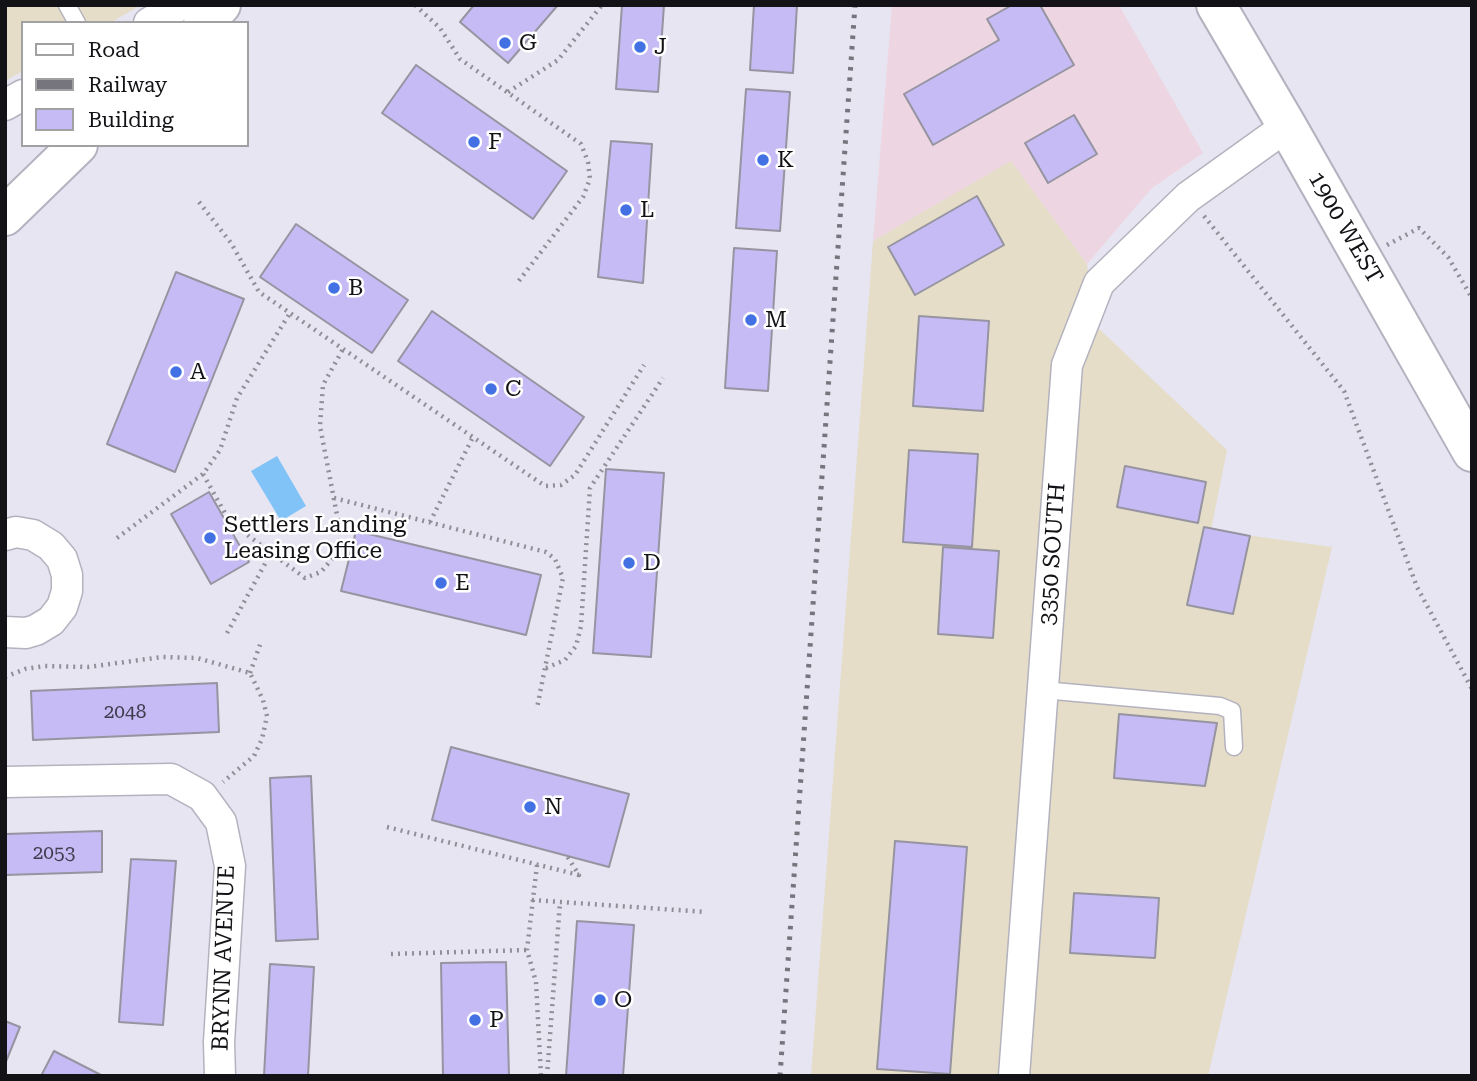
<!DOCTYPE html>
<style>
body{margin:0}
#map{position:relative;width:1477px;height:1081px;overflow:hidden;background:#e7e5f2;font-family:"Roboto Serif",serif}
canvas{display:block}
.frame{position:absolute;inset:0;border:7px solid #131216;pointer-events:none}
.legend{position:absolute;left:21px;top:21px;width:228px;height:126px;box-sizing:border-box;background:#fff;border:2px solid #a1a0a2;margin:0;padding:9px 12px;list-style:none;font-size:21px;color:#131216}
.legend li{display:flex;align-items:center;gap:14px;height:35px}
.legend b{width:35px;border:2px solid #a1a0a2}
</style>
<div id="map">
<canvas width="1477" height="1081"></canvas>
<div class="frame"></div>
<ul class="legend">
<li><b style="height:9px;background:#fff"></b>Road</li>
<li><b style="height:9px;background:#76747c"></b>Railway</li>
<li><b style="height:19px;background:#c6bbf4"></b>Building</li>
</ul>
</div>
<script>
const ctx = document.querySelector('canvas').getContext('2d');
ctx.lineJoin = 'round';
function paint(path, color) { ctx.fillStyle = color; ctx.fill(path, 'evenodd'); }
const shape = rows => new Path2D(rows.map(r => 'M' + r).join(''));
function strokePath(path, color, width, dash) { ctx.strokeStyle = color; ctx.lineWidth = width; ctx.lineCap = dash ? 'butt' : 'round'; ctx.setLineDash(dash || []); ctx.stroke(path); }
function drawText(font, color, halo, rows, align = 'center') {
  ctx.font = font + ' "Roboto Serif",serif'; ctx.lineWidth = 5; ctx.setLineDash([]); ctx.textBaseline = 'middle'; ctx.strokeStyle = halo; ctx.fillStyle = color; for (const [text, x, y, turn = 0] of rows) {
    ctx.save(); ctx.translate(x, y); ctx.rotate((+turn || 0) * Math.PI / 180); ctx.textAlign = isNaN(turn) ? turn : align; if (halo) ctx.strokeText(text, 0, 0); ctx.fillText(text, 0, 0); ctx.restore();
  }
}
paint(shape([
 [892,5,1119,5,1203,153,1152,188,1087,264,1011,162,873,241]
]), '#edd6e2');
paint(shape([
 [5,5,141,5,110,23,23,23,23,71,5,81],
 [1011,161,1087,264,1095,325,1227,450,1211,530,1332,547,1208,1076,811,1076,873,241]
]), '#e5ddc7');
paint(shape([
 [277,456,306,506,281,521,251,471]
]), '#82c3f7');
const building = shape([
 [474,5,558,5,508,63,460,22,474,5],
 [622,5,664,5,658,92,616,89,622,5],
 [754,5,797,5,793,73,750,70,754,5],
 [1012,5,1040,5,1074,65,933,145,904,94,999,40,987,19,1012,5],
 [416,65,567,171,533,219,382,113,416,65],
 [746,89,790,92,780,231,736,228,746,89],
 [1074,115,1097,154,1048,183,1025,143,1074,115],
 [611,141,652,144,643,283,598,277,611,141],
 [977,196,1004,245,915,295,888,247,977,196],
 [296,224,408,300,372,353,260,277,296,224],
 [734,248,777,251,768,391,725,388,734,248],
 [176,272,244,299,175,472,107,444,176,272],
 [432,311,584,417,550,466,398,361,432,311],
 [919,316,989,321,983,411,913,406,919,316],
 [909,450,978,454,972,547,903,542,909,450],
 [1125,466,1206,482,1198,523,1117,507,1125,466],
 [606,469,664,473,651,657,593,653,606,469],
 [209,492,249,562,211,584,171,514,209,492],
 [1204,527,1250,536,1233,614,1187,605,1204,527],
 [356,531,541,575,526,635,341,591,356,531],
 [943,547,999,551,993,638,938,634,943,547],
 [217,683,219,732,33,740,31,691,217,683],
 [1119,714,1217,723,1205,786,1114,778,1119,714],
 [451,747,629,794,609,867,432,820,451,747],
 [311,776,318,939,276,941,270,778,311,776],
 [102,831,102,872,5,875,5,834,102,831],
 [895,841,967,847,950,1074,877,1069,895,841],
 [131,859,176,861,163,1025,119,1022,131,859],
 [1074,893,1159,898,1155,958,1070,953,1074,893],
 [577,921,634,925,623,1076,566,1076,577,921],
 [506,962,509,1076,443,1076,441,963,506,962],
 [270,964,314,967,308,1076,264,1076,270,964],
 [5,1021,20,1027,5,1064,5,1021],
 [54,1051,103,1076,41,1076,54,1051]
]);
paint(building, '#c6bbf4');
strokePath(building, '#9694a0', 2);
const lane = shape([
 [67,5,77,23],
 [1043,690,1220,706,1232,711,1234,747]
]);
const street = shape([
 [149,23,180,5],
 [5,105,23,95],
 [5,535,16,532,33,535,51,546,62,559,67,575,67,591,62,607,51,621,36,630,26,633,5,632],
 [5,782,171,779,202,796,221,822,230,866,219,1042,220,1076],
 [1014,1076,1067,365,1099,283,1188,197,1287,126]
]);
const secondary = shape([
 [203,23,221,5],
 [5,216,78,145]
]);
const primary = shape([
 [1216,5,1287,126,1472,452]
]);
strokePath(lane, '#b4b2be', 19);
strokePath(street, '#b4b2be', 33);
strokePath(secondary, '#b4b2be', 42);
strokePath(primary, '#b4b2be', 42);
strokePath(shape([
 [415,5,440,28,460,59,581,144,588,162,590,179,583,197,518,282],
 [508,92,558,60,602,5],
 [199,202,231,243,259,292,545,486,561,485,575,475,644,365],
 [1204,216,1344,391,1417,587,1472,689],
 [1387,245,1419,228,1448,257,1472,298],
 [203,474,230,522,305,578,321,572,337,553,341,536,320,426,323,385,343,349],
 [334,498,546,552,555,559,563,578,537,708],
 [430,522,473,437],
 [117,538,203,474,220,450,237,398,290,313],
 [227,633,271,553],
 [546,668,565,660,576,646,581,626,590,488,663,378],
 [250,673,261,642],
 [5,677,25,669,45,666,88,667,162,657,197,658,250,673,263,700,267,716,262,739,254,756,223,782],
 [387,827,579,875,567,856],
 [537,865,527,950,536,982,541,1076],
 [532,900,706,912],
 [391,954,527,950],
 [547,1076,560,902]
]), '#908f98', 4.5, [2, 5]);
strokePath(lane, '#fff', 16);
strokePath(street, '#fff', 30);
strokePath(secondary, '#fff', 38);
strokePath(primary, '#fff', 38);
strokePath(shape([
 [780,1076,855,5]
]), '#76747c', 5, [3.5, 7]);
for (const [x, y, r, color] of [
 [505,43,7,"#4371e3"],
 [640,47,7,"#4371e3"],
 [474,142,7,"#4371e3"],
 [763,160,7,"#4371e3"],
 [626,210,7,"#4371e3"],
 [334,288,7,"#4371e3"],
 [751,320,7,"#4371e3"],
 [176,372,7,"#4371e3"],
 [491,389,7,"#4371e3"],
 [210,538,7,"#4371e3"],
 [629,563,7,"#4371e3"],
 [441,583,7,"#4371e3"],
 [530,807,7,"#4371e3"],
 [600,1000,7,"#4371e3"],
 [475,1020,7,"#4371e3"]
]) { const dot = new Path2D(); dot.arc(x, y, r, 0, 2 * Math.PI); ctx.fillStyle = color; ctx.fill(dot); strokePath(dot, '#fff', 2.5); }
drawText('19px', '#403c4e', null, [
 ["2048",125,712],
 ["2053",54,853]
]);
drawText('23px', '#131216', '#fff', [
 ["G",519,43],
 ["J",654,47],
 ["F",488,142],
 ["K",777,160],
 ["L",640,210],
 ["B",348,288],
 ["M",765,320],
 ["A",190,372],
 ["C",505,389],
 ["Settlers Landing",224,525],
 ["Leasing Office",224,551],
 ["D",643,563],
 ["E",455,583],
 ["N",544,807],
 ["O",614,1000],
 ["P",489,1020]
], 'left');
drawText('23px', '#131216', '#fff', [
 ["1900 WEST",1345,228,60],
 ["3350 SOUTH",1053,554,-86],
 ["BRYNN AVENUE",224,958,-88]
]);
</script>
